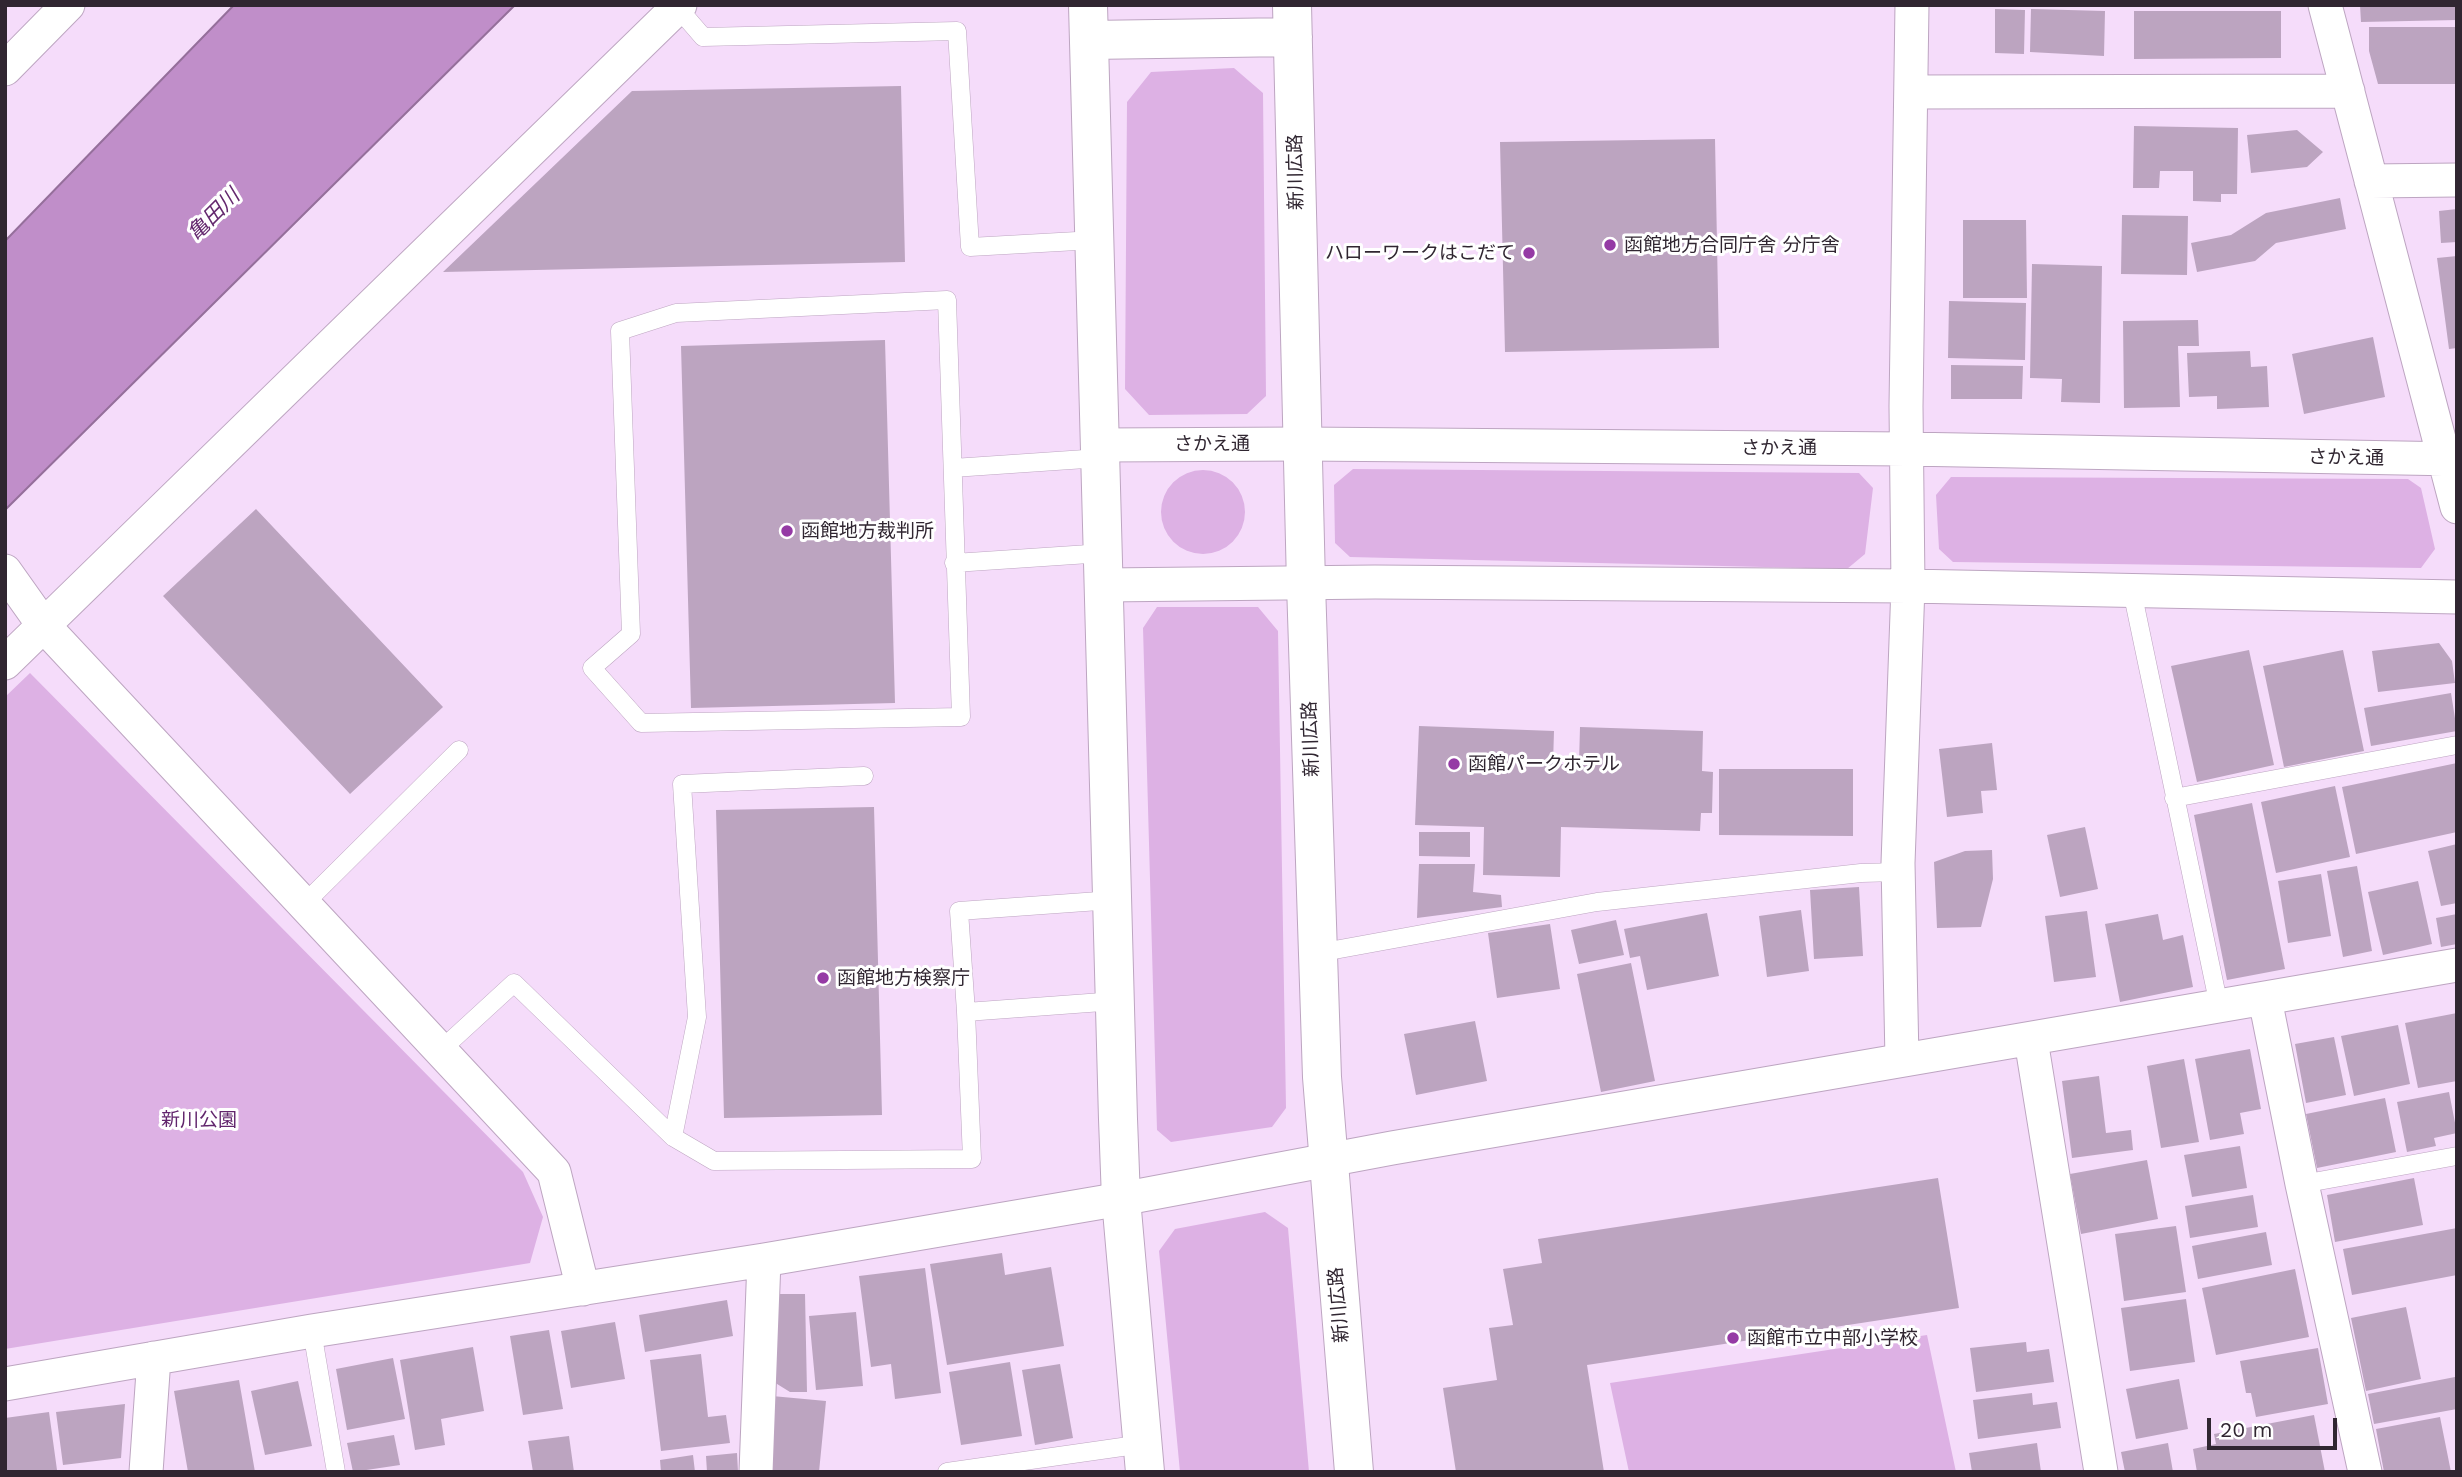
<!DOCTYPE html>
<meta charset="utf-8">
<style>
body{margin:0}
#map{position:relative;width:2462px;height:1477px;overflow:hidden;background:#f5dcfa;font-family:"Work Sans",sans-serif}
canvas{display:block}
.frame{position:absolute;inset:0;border:7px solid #302631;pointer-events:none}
.scale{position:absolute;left:2207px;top:1418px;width:130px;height:32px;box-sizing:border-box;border:4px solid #302631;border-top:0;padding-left:9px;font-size:21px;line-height:24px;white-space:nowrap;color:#302631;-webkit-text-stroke:5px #fff;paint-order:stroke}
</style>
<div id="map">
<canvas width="2462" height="1477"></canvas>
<div class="frame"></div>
<div class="scale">20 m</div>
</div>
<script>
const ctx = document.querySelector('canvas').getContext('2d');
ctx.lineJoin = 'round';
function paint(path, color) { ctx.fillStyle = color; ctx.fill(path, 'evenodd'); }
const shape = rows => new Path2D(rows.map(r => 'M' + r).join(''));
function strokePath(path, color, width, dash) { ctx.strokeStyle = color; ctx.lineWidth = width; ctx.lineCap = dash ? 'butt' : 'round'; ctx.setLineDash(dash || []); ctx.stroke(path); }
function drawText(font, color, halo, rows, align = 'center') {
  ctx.font = font + ' "Work Sans","Noto Sans JP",sans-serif'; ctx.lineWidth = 6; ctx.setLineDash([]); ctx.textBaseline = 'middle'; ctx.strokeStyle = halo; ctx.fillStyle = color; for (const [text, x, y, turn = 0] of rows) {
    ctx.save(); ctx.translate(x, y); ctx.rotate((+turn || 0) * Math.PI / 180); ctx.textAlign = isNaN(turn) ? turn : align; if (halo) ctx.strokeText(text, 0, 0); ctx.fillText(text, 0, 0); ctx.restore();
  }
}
paint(shape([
 [1234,68,1263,93,1266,396,1247,414,1149,415,1125,389,1127,102,1151,72],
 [1353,469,1859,473,1873,488,1865,554,1847,569,1350,557,1335,543,1334,485],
 '1161 512a42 42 0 1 1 84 0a42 42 0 1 1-84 0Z',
 [1951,477,2408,479,2421,488,2435,549,2421,568,1953,562,1939,549,1936,495],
 [1157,607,1258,607,1278,631,1286,1108,1272,1127,1171,1142,1157,1130,1143,628],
 [30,673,523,1172,543,1217,530,1263,5,1349,5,697],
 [1265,1212,1288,1228,1309,1472,1180,1472,1159,1251,1175,1229],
 [1927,1335,1956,1472,1629,1472,1610,1383]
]), '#ddb1e4');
const water = shape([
 [234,5,515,5,5,510,5,241,234,5]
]);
paint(water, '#c08ec9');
strokePath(water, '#956f9b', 2);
paint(shape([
 [2360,5,2457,5,2457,20,2361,22],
 [1995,9,2025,10,2024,54,1995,53],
 [2031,9,2105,11,2104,56,2030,52],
 [2134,11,2281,11,2281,58,2134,59],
 [2369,27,2457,27,2457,84,2378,84,2369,51],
 [901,86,905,262,443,272,632,91],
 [2134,126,2238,128,2237,194,2221,194,2221,202,2193,201,2193,171,2160,171,2159,188,2133,188],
 [2297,130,2323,152,2307,167,2251,173,2247,135],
 [1715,139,1719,348,1505,352,1500,142],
 [2340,198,2346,229,2276,243,2255,261,2197,272,2191,243,2231,235,2266,213],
 [2457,209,2457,242,2441,243,2439,211],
 [2122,215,2188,216,2187,275,2121,274],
 [1963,220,2026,220,2027,298,1963,298],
 [2457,256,2457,348,2449,349,2437,258],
 [2032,264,2102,266,2100,403,2061,402,2062,379,2030,378],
 [1949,301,2026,303,2025,360,1948,358],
 [2198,320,2199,346,2178,346,2180,407,2124,408,2123,321],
 [2373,337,2385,397,2304,414,2292,354],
 [885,340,895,703,691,708,681,346],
 [2250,351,2251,367,2267,366,2269,407,2217,409,2217,396,2189,397,2187,353],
 [1951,365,2023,366,2022,399,1951,399],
 [256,509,443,707,350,794,163,596],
 [2439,643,2452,661,2455,683,2378,692,2372,651],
 [2249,650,2274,765,2197,782,2171,666],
 [2343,650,2364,751,2284,767,2263,666],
 [2451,693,2457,731,2371,746,2364,708],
 [1419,726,1554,731,1553,764,1579,764,1580,727,1703,731,1702,771,1713,772,1712,813,1701,813,1700,831,1561,827,1560,877,1483,875,1484,827,1415,825],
 [1992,743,1997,790,1981,791,1983,813,1947,817,1939,749],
 [2457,763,2457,832,2356,854,2342,787],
 [1719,769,1853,769,1853,836,1719,835],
 [2335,786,2350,857,2276,873,2261,802],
 [2252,803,2285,969,2227,980,2194,815],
 [874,807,882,1115,724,1118,716,810],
 [2085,827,2098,889,2060,897,2047,835],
 [1419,832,1470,832,1470,857,1419,856],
 [2457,844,2457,903,2441,906,2428,851],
 [1992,850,1993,879,1981,927,1937,928,1934,862,1965,851],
 [1419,864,1475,864,1473,892,1501,895,1502,907,1417,918],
 [2357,866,2372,951,2343,957,2327,871],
 [2321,874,2331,936,2288,943,2278,881],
 [2418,881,2432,944,2383,955,2368,892],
 [1859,887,1863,956,1814,959,1810,890],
 [1801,910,1809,971,1767,977,1759,916],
 [2087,911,2096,977,2054,982,2045,916],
 [1707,913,1719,976,1647,990,1640,956,1630,958,1624,929],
 [2158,914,2163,940,2183,935,2193,987,2120,1002,2105,924],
 [2457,914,2457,944,2441,947,2436,918],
 [1616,920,1624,955,1579,964,1571,930],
 [1550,924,1560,989,1497,998,1488,933],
 [1631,963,1655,1081,1601,1092,1577,974],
 [2457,1013,2457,1081,2418,1088,2405,1023],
 [1475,1021,1487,1081,1416,1095,1404,1034],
 [2398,1025,2410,1084,2354,1096,2341,1036],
 [2334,1037,2346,1095,2306,1103,2295,1044],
 [2250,1049,2261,1109,2240,1113,2244,1134,2210,1140,2195,1059],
 [2184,1059,2199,1142,2161,1148,2147,1066],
 [2099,1076,2106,1133,2131,1130,2133,1150,2072,1158,2062,1081],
 [2449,1092,2457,1133,2434,1138,2436,1146,2407,1152,2397,1102],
 [2385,1098,2396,1152,2317,1168,2306,1114],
 [2240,1146,2247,1188,2192,1197,2184,1155],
 [2147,1160,2158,1219,2081,1234,2070,1174],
 [1938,1178,1959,1308,1587,1365,1604,1472,1456,1472,1443,1388,1497,1380,1489,1328,1513,1325,1503,1269,1542,1263,1538,1239],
 [2414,1178,2423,1225,2335,1242,2327,1195],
 [2253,1195,2258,1227,2190,1238,2185,1206],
 [2176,1226,2186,1292,2124,1301,2115,1234],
 [2457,1228,2457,1275,2352,1295,2343,1249],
 [2266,1232,2272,1265,2198,1279,2192,1246],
 [1002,1253,1005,1275,1051,1267,1064,1346,947,1365,930,1264],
 [925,1268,941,1393,895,1399,891,1364,871,1367,859,1276],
 [2295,1269,2309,1337,2216,1355,2202,1288],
 [768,1294,805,1294,807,1392,790,1392,769,1379],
 [2186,1299,2195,1362,2130,1371,2121,1308],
 [727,1300,733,1336,645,1352,639,1315],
 [2406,1307,2421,1379,2366,1391,2351,1318],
 [856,1312,863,1386,816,1390,809,1316],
 [615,1322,625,1379,571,1388,561,1331],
 [549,1330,563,1409,523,1415,510,1336],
 [2026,1342,2027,1352,2049,1349,2054,1382,1976,1392,1970,1348],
 [473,1347,484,1411,441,1419,445,1445,415,1450,400,1360],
 [2318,1348,2328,1404,2256,1417,2251,1393,2246,1393,2240,1361],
 [701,1354,708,1417,726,1415,730,1443,661,1451,650,1360],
 [393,1358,405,1419,347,1430,336,1369],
 [1010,1362,1022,1436,961,1445,949,1372],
 [1060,1364,1073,1438,1035,1445,1022,1370],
 [2455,1377,2457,1409,2374,1424,2368,1394],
 [2179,1379,2188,1429,2136,1439,2126,1389],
 [239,1380,255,1472,188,1472,174,1391],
 [298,1381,312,1446,265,1455,251,1391],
 [2032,1393,2033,1405,2057,1402,2061,1428,1978,1439,1973,1400],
 [772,1396,826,1401,819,1472,765,1472],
 [125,1404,121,1458,63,1465,56,1412],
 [49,1412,57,1470,5,1472,5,1418],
 [2314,1415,2325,1472,2197,1472,2193,1449,2216,1444,2214,1434],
 [2440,1417,2451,1472,2384,1472,2376,1429],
 [394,1435,400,1465,353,1472,347,1443],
 [569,1436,574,1472,533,1472,528,1441],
 [2037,1443,2041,1472,1972,1472,1969,1453],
 [2168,1443,2173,1472,2125,1472,2121,1452],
 [737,1453,738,1472,707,1472,706,1456],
 [693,1455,695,1472,661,1472,660,1460]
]), '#bca4c0');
const service = shape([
 [678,8,703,37,957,31,970,247,1095,240],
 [947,300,961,717,641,723,592,668,631,634,620,331,676,313,947,300],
 [953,468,1100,458],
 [954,563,1104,553],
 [2132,591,2219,1006],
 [2174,798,2457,745],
 [1113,900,959,911,966,1012,1116,1001],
 [305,903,459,750],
 [1318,953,1597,902,1861,873,1898,872],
 [442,1049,514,983,673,1137,714,1161,972,1159,966,1012],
 [673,1137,697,1017,682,784,864,776],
 [2302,1184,2457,1156],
 [312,1331,336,1472],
 [947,1472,1143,1444]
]);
const minor = shape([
 [2325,5,2457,507],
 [5,69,68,5],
 [1911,92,2348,91],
 [2371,181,2457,180],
 [1101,445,1303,444,1906,449,2457,459],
 [5,571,44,626,554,1172,583,1289],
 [1105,585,1375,582,1908,586,2457,597],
 [5,663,680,5],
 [2265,999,2302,1184,2365,1472],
 [2031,1040,2101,1472],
 [1902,1060,1898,863,1908,586,1906,406,1912,5],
 [5,1384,312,1331,764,1260,1121,1199,1392,1148,2457,965],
 [146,1472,154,1358],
 [756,1472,764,1260]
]);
const tertiary = shape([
 [1088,5,1118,1119,1121,1199,1145,1472],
 [1292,5,1306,584,1322,1077,1354,1472],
 [1089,40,1293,37]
]);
strokePath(service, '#bda5c1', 19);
strokePath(minor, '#bda5c1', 35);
strokePath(tertiary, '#bda5c1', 40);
strokePath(service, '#fff', 18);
strokePath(minor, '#fff', 33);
strokePath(tertiary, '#fff', 38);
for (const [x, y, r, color] of [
 [1610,245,7,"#953aa5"],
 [1529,253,7,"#953aa5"],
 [787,531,7,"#953aa5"],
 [1454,764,7,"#953aa5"],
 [823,978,7,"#953aa5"],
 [1733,1338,7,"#953aa5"]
]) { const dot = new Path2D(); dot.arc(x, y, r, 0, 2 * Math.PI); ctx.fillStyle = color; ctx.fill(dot); strokePath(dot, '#fff', 2.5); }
drawText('19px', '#302631', '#fff', [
 ["新川広路",1296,172,-91],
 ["さかえ通",1212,444],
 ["さかえ通",1779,448],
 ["さかえ通",2346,458,1],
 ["新川広路",1311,739,-92],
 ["新川広路",1339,1305,-95]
]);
drawText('19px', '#302631', '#fff', [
 ["函館地方合同庁舎 分庁舎",1624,245],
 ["ハローワークはこだて",1515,253,"right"],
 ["函館地方裁判所",801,531],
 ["函館パークホテル",1468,764],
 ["函館地方検察庁",837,978],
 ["函館市立中部小学校",1747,1338]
], 'left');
drawText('19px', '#62266d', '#fff', [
 ["新川公園",199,1120]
]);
drawText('italic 21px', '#64286e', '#fff', [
 ["亀田川",214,215,-45]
]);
</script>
